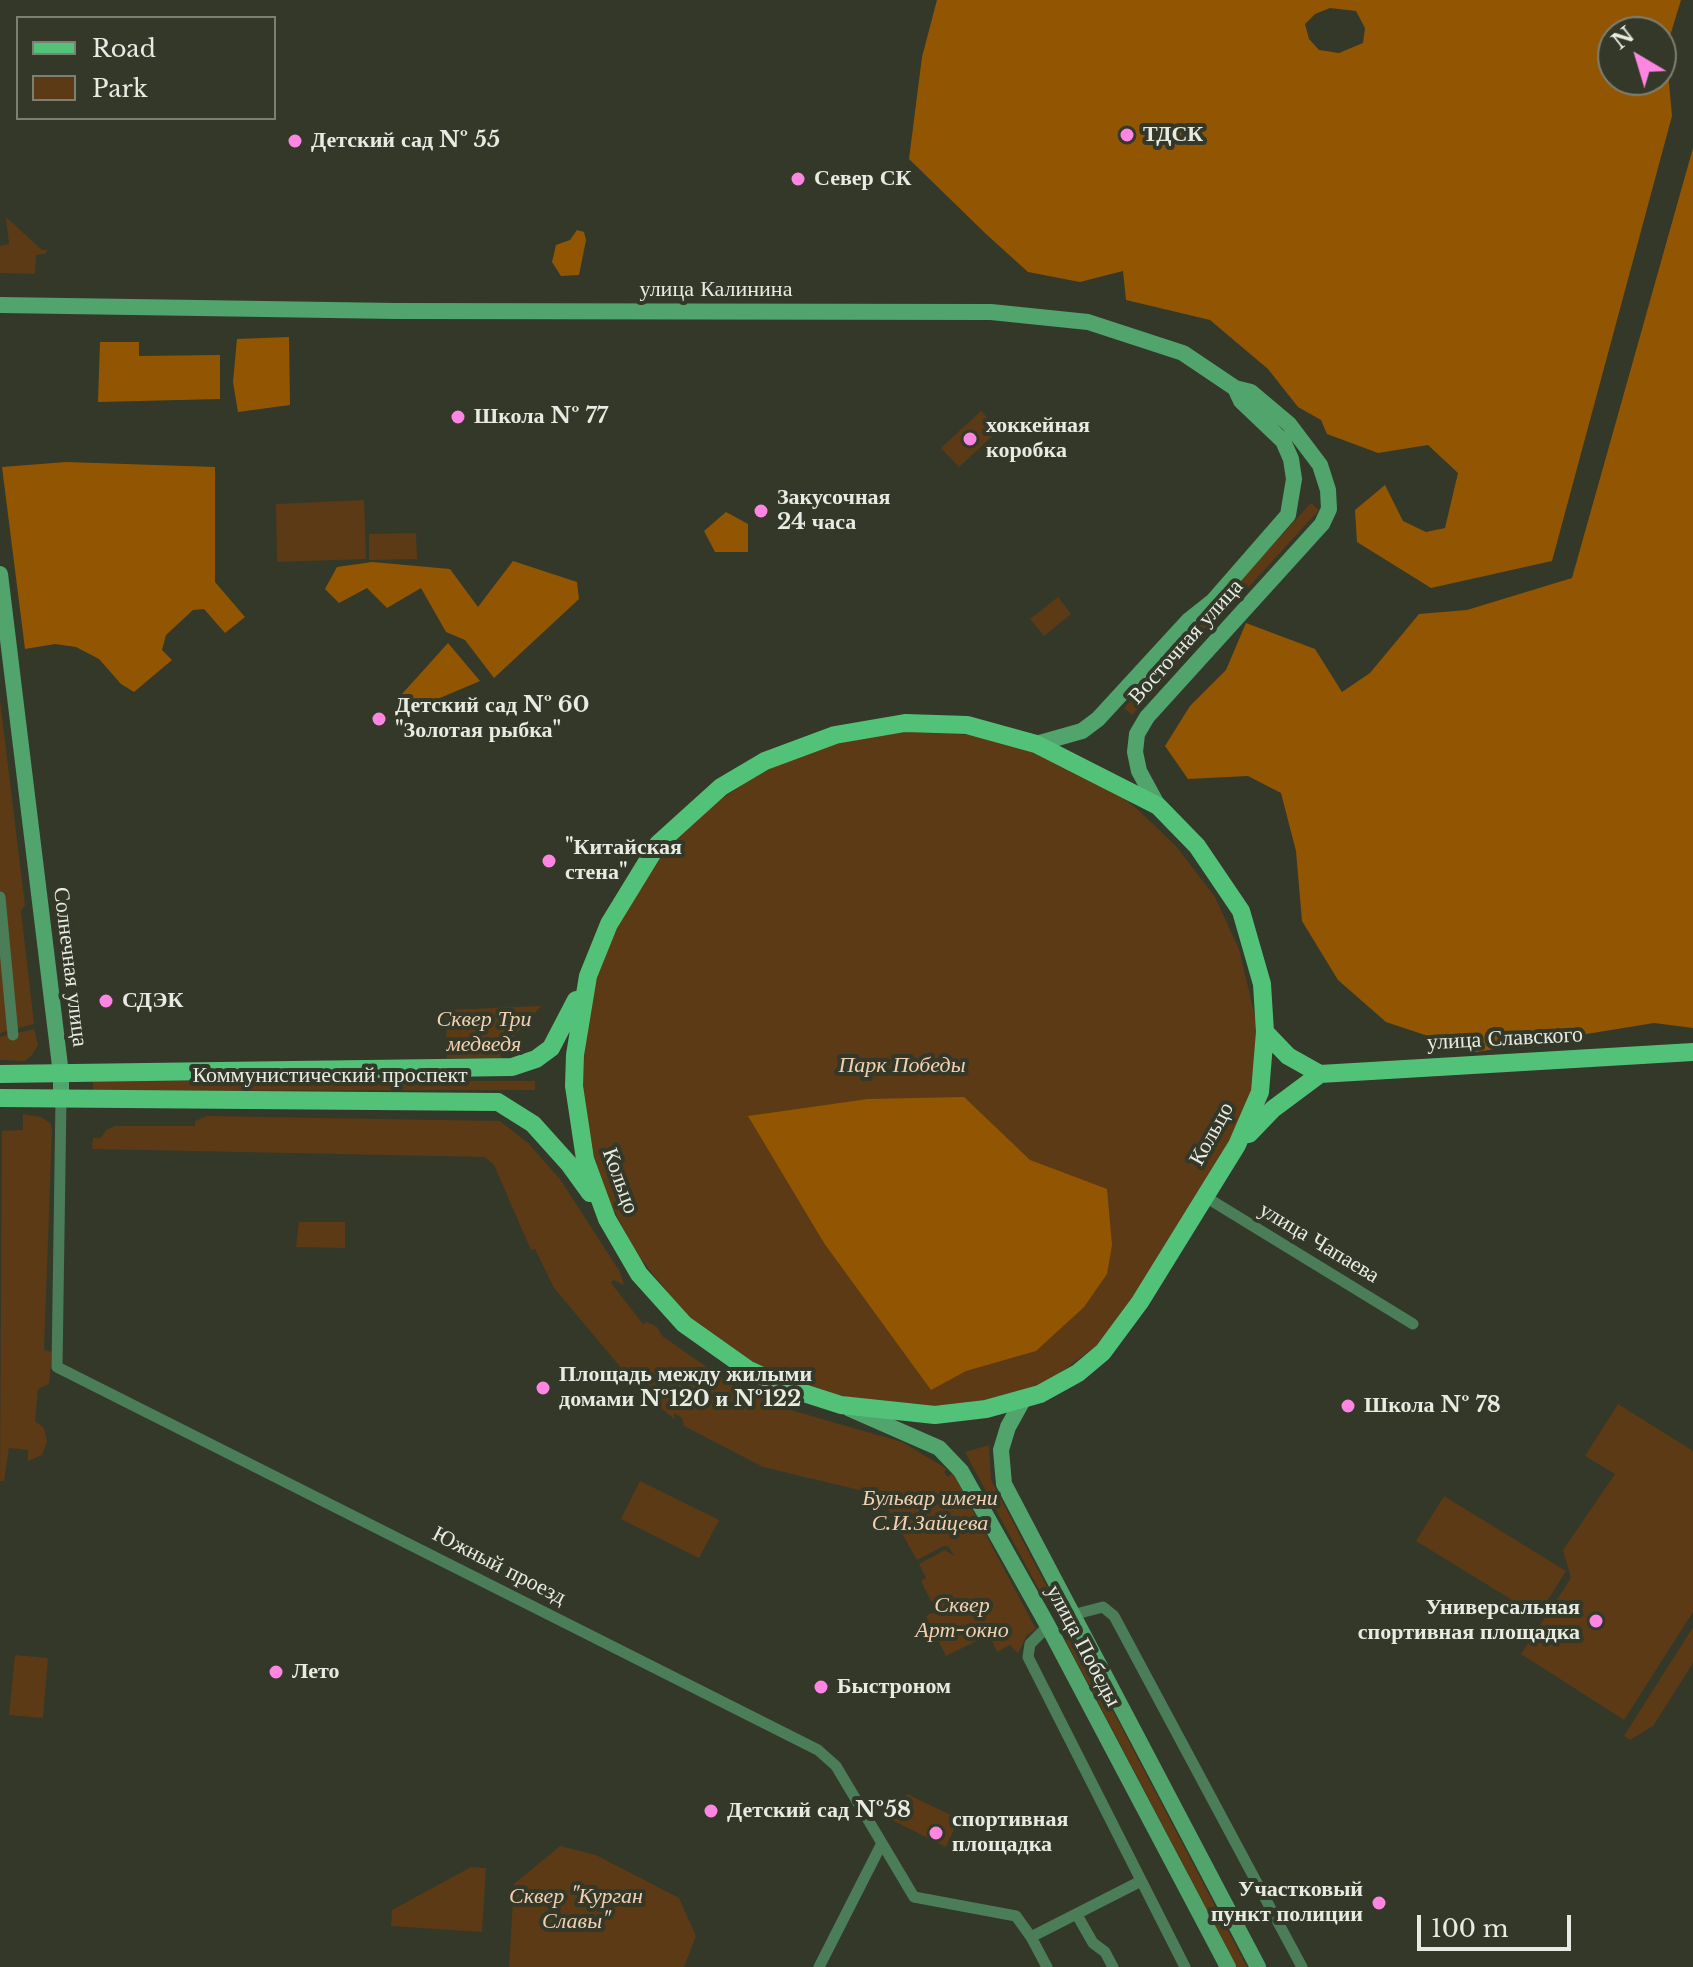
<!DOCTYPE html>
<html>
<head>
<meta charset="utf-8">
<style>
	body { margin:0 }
	#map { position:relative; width:1693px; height:1967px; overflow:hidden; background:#333829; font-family:"Libre Baskerville",serif }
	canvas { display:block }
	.legend { position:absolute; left:16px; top:16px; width:260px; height:104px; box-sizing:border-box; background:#333829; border:2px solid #7b8073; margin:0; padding:10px 14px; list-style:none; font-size:24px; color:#e8ebe2 }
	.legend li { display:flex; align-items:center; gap:16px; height:40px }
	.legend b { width:40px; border:2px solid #7b8073 }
	.north { position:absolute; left:1597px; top:16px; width:80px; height:80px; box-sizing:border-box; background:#333829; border:2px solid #7b8073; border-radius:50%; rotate:322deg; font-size:22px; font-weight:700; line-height:32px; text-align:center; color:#e8ebe2 }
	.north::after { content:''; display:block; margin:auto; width:28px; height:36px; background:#fd86e2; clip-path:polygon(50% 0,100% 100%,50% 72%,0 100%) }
	.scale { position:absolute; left:1417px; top:1915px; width:154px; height:36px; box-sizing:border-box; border:4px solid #e8ebe2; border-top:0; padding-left:10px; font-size:24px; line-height:28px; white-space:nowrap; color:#e8ebe2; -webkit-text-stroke:6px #333829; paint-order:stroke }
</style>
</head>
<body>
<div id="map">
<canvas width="1693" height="1967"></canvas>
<ul class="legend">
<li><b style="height:10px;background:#53c279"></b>Road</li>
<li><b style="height:22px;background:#5c3a16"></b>Park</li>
</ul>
<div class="north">N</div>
<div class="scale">100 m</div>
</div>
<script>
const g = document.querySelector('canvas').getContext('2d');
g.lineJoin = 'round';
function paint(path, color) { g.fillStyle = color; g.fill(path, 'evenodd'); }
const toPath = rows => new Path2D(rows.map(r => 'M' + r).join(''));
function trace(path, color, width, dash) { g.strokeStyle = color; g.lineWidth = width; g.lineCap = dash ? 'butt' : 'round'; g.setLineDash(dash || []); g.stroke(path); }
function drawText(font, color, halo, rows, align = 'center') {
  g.font = font + ' "Libre Baskerville",serif'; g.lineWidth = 8; g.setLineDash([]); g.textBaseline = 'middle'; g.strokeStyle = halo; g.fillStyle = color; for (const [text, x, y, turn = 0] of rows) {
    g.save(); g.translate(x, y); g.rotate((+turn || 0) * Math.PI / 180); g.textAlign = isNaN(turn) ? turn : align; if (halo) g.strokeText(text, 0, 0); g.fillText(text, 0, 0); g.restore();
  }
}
const green = toPath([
	[6,217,42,250,48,250,45,254,36,255,35,274,0,273,0,246,9,244],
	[981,411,999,430,959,467,941,448],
	[364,500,366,559,277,562,276,504],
	[1311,503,1319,510,1132,715,1124,708],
	[416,533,417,559,369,560,369,534],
	[1058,597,1071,614,1044,636,1030,619],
	[0,700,25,905,21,911,34,1024,0,1033],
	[914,732,969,735,1010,743,1051,758,1115,792,1136,808,1176,846,1215,897,1239,949,1257,1025,1252,1092,1242,1119,1131,1303,1100,1343,1044,1385,1004,1397,930,1408,880,1405,799,1385,755,1363,687,1316,636,1253,608,1199,592,1150,582,1083,588,1016,599,968,614,931,657,860,677,837,714,804,749,780,786,761,830,745,886,733],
	[541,1006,500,1052,501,1058,447,1058,446,1010],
	[34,1029,38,1045,32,1055,25,1061,0,1060,0,1037],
	[93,1081,535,1081,535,1090,93,1091],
	[23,1114,41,1117,50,1123,52,1130,44,1350,52,1352,49,1384,38,1389,35,1421,44,1428,47,1442,42,1455,28,1461,28,1450,9,1448,4,1481,0,1481,2,1131,23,1130],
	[207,1116,500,1121,528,1143,560,1179,620,1272,624,1285,613,1280,611,1283,643,1324,647,1322,657,1327,662,1336,724,1379,780,1407,902,1442,947,1469,944,1472,948,1477,953,1473,1036,1629,1027,1635,1018,1653,1010,1645,997,1652,989,1635,946,1656,926,1616,936,1611,921,1581,926,1578,919,1564,945,1550,954,1556,949,1547,944,1546,917,1560,880,1495,763,1467,684,1426,682,1418,674,1413,674,1419,623,1376,622,1369,554,1288,535,1249,531,1250,494,1165,485,1157,92,1149,93,1138,101,1138,106,1130,115,1126,195,1126,195,1121],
	[299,1222,345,1222,345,1248,296,1247],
	[1618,1404,1693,1451,1693,1612,1624,1720,1521,1654,1571,1578,1563,1550,1615,1474,1585,1456],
	[989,1445,991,1480,1051,1595,1044,1599,965,1452],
	[640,1481,719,1520,699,1558,621,1519],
	[1444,1496,1566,1571,1538,1616,1416,1541],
	[1693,1627,1693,1663,1653,1726,1630,1740,1624,1736],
	[1073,1635,1247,1967,1237,1967,1066,1641],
	[15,1655,48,1658,43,1718,9,1715],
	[907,1794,959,1819,946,1847,892,1820],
	[560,1846,596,1855,679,1898,696,1936,684,1967,509,1967,514,1884],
	[471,1867,486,1868,482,1932,391,1926,392,1910]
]);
const forest = toPath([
	[937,0,1681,0,1666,49,1672,116,1552,561,1431,588,1357,542,1355,510,1385,485,1403,521,1426,532,1445,528,1458,473,1428,445,1378,453,1327,434,1321,420,1298,407,1268,369,1210,320,1126,300,1123,271,1080,282,1028,272,986,234,909,159,922,57],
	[1330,8,1356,11,1365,28,1363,43,1339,53,1319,50,1309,39,1305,24,1315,14],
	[1613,32,1661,32,1661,80,1613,80],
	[1693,148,1693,1028,1654,1023,1476,1052,1386,1022,1338,980,1302,921,1296,851,1281,793,1248,776,1188,779,1165,746,1190,706,1226,670,1246,623,1315,649,1342,692,1370,673,1419,614,1467,610,1572,578],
	[577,230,584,232,586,240,579,275,561,276,552,262,556,245,570,240],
	[289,337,290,405,238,412,233,382,237,339],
	[100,342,139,342,139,356,220,355,220,399,98,402],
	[66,462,215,467,215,582,245,617,225,633,204,609,193,610,166,635,162,650,172,660,134,692,121,684,99,659,76,647,55,644,25,649,2,467],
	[726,512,748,524,748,552,715,552,704,531],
	[513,561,577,582,579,599,494,678,465,640,446,632,421,588,387,608,367,588,339,603,325,589,337,567,372,562,450,569,478,607],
	[448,643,480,681,414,709,402,694],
	[964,1097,1030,1160,1107,1189,1112,1245,1107,1274,1084,1307,1036,1351,966,1371,931,1390,824,1243,748,1116,868,1099]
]);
const street = toPath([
	[0,897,13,1035],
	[61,1098,57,1367,818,1750,836,1766,914,1897,1016,1916,1031,1937],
	[1204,1196,1413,1324],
	[1072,1615,1103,1607,1114,1616,1302,1967],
	[1048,1626,1030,1644,1028,1657,1185,1967],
	[1077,1915,1093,1943,1105,1952,1113,1967],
	[819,1967,881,1845],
	[1047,1967,1031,1937,1141,1881]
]);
const secondary = toPath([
	[0,305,396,311,991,312,1088,322,1183,353,1235,388,1251,392,1289,424,1320,465,1328,490,1329,509,1322,524,1147,717,1137,734,1135,752,1139,771,1158,806],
	[0,574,61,1074,61,1098],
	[1036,744,1082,731,1098,719,1189,620,1213,601,1288,515,1294,479,1291,459,1283,441,1241,401,1235,388],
	[1023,1400,1008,1427,1001,1450,1004,1484,1258,1967],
	[850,1409,939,1448,961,1471,1048,1626,1228,1967]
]);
const primary = toPath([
	[905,723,967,725,1036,744,1158,806,1197,846,1241,911,1262,984,1265,1032,1260,1092,1237,1145,1140,1302,1103,1352,1078,1373,1040,1394,986,1409,935,1415,841,1405,788,1388,749,1370,684,1324,639,1274,607,1219,585,1159,574,1086,575,1055,588,976,609,924,658,844,721,787,765,761,835,735,905,723],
	[1265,1032,1288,1056,1320,1074],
	[0,1074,512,1067,536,1059,551,1048,576,1000],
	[1320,1074,1693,1052],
	[0,1098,498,1102,533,1124,569,1164,590,1193],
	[1249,1134,1273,1109,1320,1074]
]);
const markers = [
	[1127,135,8,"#fd86e2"],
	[295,141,8,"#fd86e2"],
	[798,179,8,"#fd86e2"],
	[458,417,8,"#fd86e2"],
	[970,439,8,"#fd86e2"],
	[761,511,8,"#fd86e2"],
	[379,719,8,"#fd86e2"],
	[549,861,8,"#fd86e2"],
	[106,1001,8,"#fd86e2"],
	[543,1388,8,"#fd86e2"],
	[1348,1406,8,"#fd86e2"],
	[1596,1621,8,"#fd86e2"],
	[276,1672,8,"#fd86e2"],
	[821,1687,8,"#fd86e2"],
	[711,1811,8,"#fd86e2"],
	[936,1833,8,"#fd86e2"],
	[1379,1903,8,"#fd86e2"]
];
const poiNames = [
	["ТДСК",1143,135],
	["Детский сад № 55",311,141],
	["Север СК",814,179],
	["Школа № 77",474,417],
	["хоккейная",986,426],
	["коробка",986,451],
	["Закусочная",777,498],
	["24 часа",777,523],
	["Детский сад № 60",395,706],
	["\"Золотая рыбка\"",395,731],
	["\"Китайская",565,848],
	["стена\"",565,873],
	["СДЭК",122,1001],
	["Площадь между жилыми",559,1375],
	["домами №120 и №122",559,1400],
	["Школа № 78",1364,1406],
	["Универсальная",1580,1608,"right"],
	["спортивная площадка",1580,1633,"right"],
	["Лето",292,1672],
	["Быстроном",837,1687],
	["Детский сад №58",727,1811],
	["спортивная",952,1820],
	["площадка",952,1845],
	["Участковый",1363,1890,"right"],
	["пункт полиции",1363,1915,"right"]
];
const streetNames = [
	["улица Калинина",716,290],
	["Восточная улица",1186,642,-48],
	["Солнечная улица",70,967,83],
	["улица Славского",1505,1039,-3],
	["Коммунистический проспект",330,1076],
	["Кольцо",1212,1134,-61],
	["Кольцо",620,1181,70],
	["улица Чапаева",1319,1243,31],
	["Южный проезд",499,1566,27],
	["улица Победы",1083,1646,62]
];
const parkNames = [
	["Сквер Три",484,1020],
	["медведя",484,1045],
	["Парк Победы",902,1066],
	["Бульвар имени",930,1499],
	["С.И.Зайцева",930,1524],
	["Сквер",962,1606],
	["Арт-окно",962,1631],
	["Сквер \"Курган",576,1897],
	["Славы\"",576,1922]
];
paint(green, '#5c3a16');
paint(forest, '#925603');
trace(street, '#4b7d59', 11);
trace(secondary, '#51a46b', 16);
trace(primary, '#53c279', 18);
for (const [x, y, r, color] of markers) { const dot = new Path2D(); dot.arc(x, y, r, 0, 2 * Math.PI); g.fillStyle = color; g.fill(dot); trace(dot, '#333829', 3); }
drawText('bold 22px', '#e8ebe2', '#333829', poiNames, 'left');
drawText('22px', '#e8ebe2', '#333829', streetNames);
drawText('italic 22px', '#f3d0b0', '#333829', parkNames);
</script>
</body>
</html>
